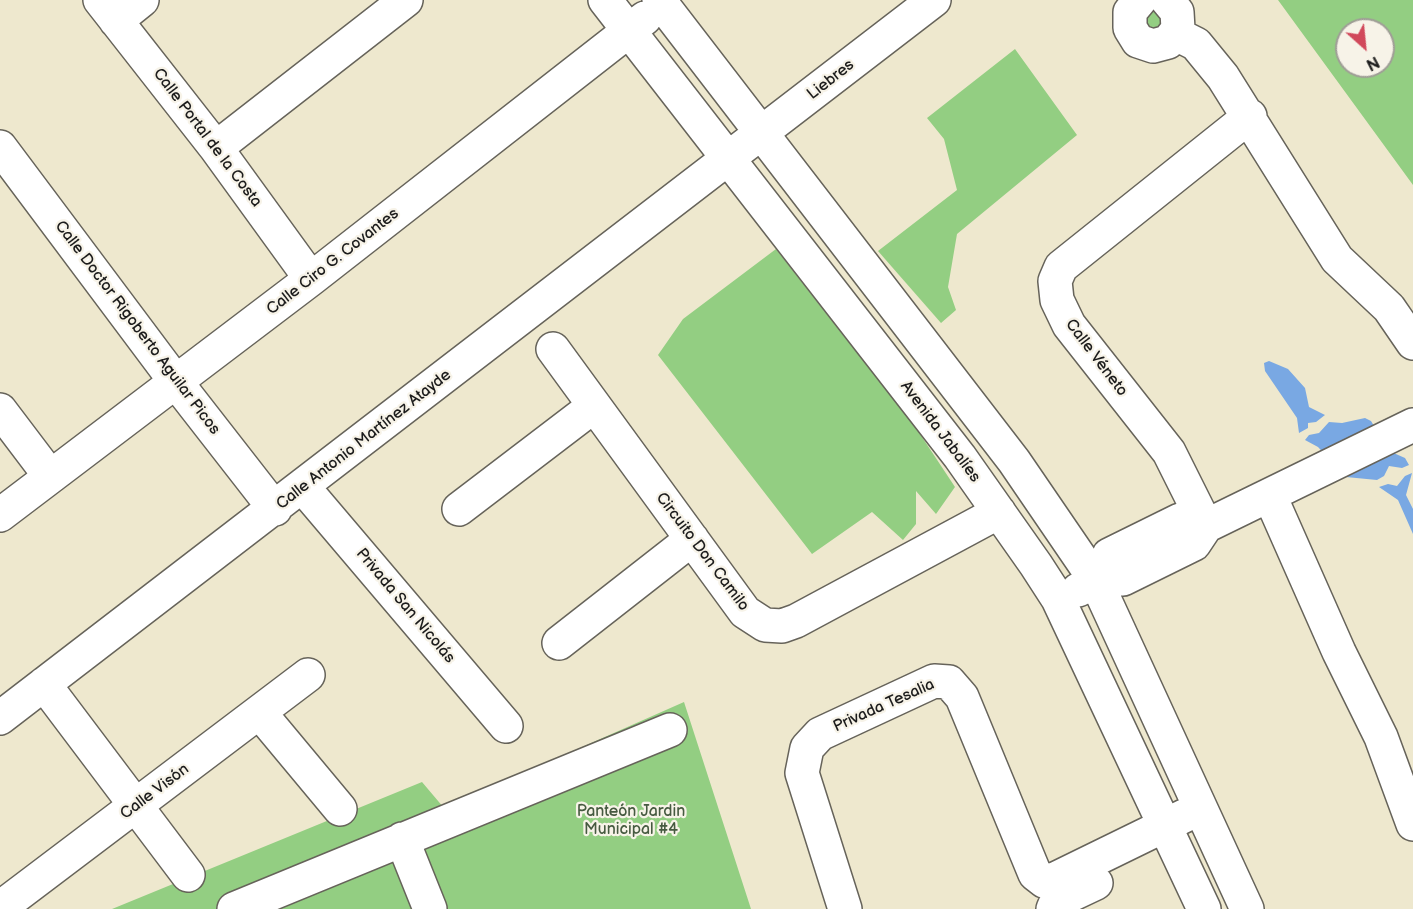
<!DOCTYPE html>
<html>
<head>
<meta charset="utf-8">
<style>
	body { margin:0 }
	#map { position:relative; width:1413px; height:909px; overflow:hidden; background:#eee8ce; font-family:"Balsamiq Sans",sans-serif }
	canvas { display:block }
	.north { position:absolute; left:1335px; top:18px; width:60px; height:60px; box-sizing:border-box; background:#f7f3e8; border:2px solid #9f9d96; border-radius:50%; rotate:153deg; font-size:16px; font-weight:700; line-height:24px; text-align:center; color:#1c1c1c }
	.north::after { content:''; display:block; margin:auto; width:21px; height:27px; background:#d1495b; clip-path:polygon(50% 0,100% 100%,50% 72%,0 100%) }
</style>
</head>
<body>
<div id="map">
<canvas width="1413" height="909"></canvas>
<div class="north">N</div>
</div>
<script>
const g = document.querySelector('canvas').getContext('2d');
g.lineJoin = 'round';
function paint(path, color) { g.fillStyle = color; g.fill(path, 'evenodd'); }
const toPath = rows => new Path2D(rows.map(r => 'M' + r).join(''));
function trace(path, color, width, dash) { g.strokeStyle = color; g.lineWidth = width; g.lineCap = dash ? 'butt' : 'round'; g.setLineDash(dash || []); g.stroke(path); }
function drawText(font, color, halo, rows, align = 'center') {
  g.font = font + ' "Balsamiq Sans",sans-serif'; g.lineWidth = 4.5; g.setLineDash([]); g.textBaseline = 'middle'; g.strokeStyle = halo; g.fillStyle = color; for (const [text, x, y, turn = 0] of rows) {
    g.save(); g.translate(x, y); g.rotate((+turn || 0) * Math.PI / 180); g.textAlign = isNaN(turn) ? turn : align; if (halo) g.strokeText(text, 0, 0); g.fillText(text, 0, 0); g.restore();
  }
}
const green = toPath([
	[1278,0,1413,0,1413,185],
	[1347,30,1383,30,1383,66,1347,66],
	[1150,10,1158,14,1162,22,1157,34,1135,18],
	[1015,49,1077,135,957,234,948,287,956,310,941,323,878,251,957,190,944,139,927,118],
	[776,249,918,431,955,487,936,514,916,491,916,524,903,540,872,512,812,554,658,355,683,319],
	[684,702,751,909,112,909,422,782,444,808]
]);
const water = toPath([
	[1269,361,1288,369,1305,388,1309,407,1325,415,1316,422,1308,423,1308,428,1299,433,1297,418,1265,371,1264,363],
	[1365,418,1371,421,1389,451,1405,458,1409,465,1402,468,1389,466,1384,476,1377,480,1346,477,1318,447,1305,440,1309,435,1319,433,1329,422,1342,423],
	[1412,473,1406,495,1413,509,1413,534,1398,500,1379,487,1388,484,1397,486,1405,476]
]);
const minor = toPath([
	[100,0,216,148,311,279],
	[605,0,960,457,1036,565,1058,599,1204,909],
	[659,0,1014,461,1096,581,1247,909],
	[1140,0,1130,12,1130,28,1138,41,1153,46,1168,42,1178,29,1177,12,1167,0],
	[116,21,142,0],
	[1176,34,1196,44,1223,77,1337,259,1389,308,1413,343],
	[0,147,176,382,275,509],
	[216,148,406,0],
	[553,349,745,612,765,625,782,626,796,621,999,512],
	[0,410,50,476],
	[303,487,506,726],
	[1270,496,1339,652,1381,737,1413,824],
	[459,509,594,406],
	[0,515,311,279,645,18],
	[1206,526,1169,452,1069,325,1057,300,1055,281,1061,267,1250,116],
	[1103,578,1109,555,1180,520,1203,528],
	[1078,590,1103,578,1123,579,1194,544,1206,526,1413,425],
	[559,643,692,539],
	[44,684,188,875],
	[260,713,340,809],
	[0,718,934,0],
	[402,839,430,909],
	[0,908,308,675],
	[234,909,670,730],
	[845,909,802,773,807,748,820,734,934,681,949,682,962,697,1035,874,1044,881,1055,879,1184,816],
	[1053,909,1056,902,1096,883]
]);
const streetNames = [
	["Liebres",831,80,-38],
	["Calle Portal de la Costa",207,138,53],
	["Calle Ciro G. Covantes",333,262,-38],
	["Calle Doctor Rigoberto Aguilar Picos",137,328,53],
	["Calle Véneto",1096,358,53],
	["Avenida Jabalíes",940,432,53],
	["Calle Antonio Martínez Atayde",364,440,-38],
	["Circuito Don Camilo",702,552,53],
	["Privada San Nicolás",405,606,50],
	["Privada Tesalia",884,706,-24],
	["Calle Visón",155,792,-37]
];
const parkNames = [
	["Panteón Jardin",631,812],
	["Municipal #4",631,830]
];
paint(green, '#93ce82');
paint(water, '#79a8e3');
trace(minor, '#66635a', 36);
trace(minor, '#fff', 33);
drawText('16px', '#1c1c1c', '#f7f3e8', streetNames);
drawText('16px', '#465a40', '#f7f3e8', parkNames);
</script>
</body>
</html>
